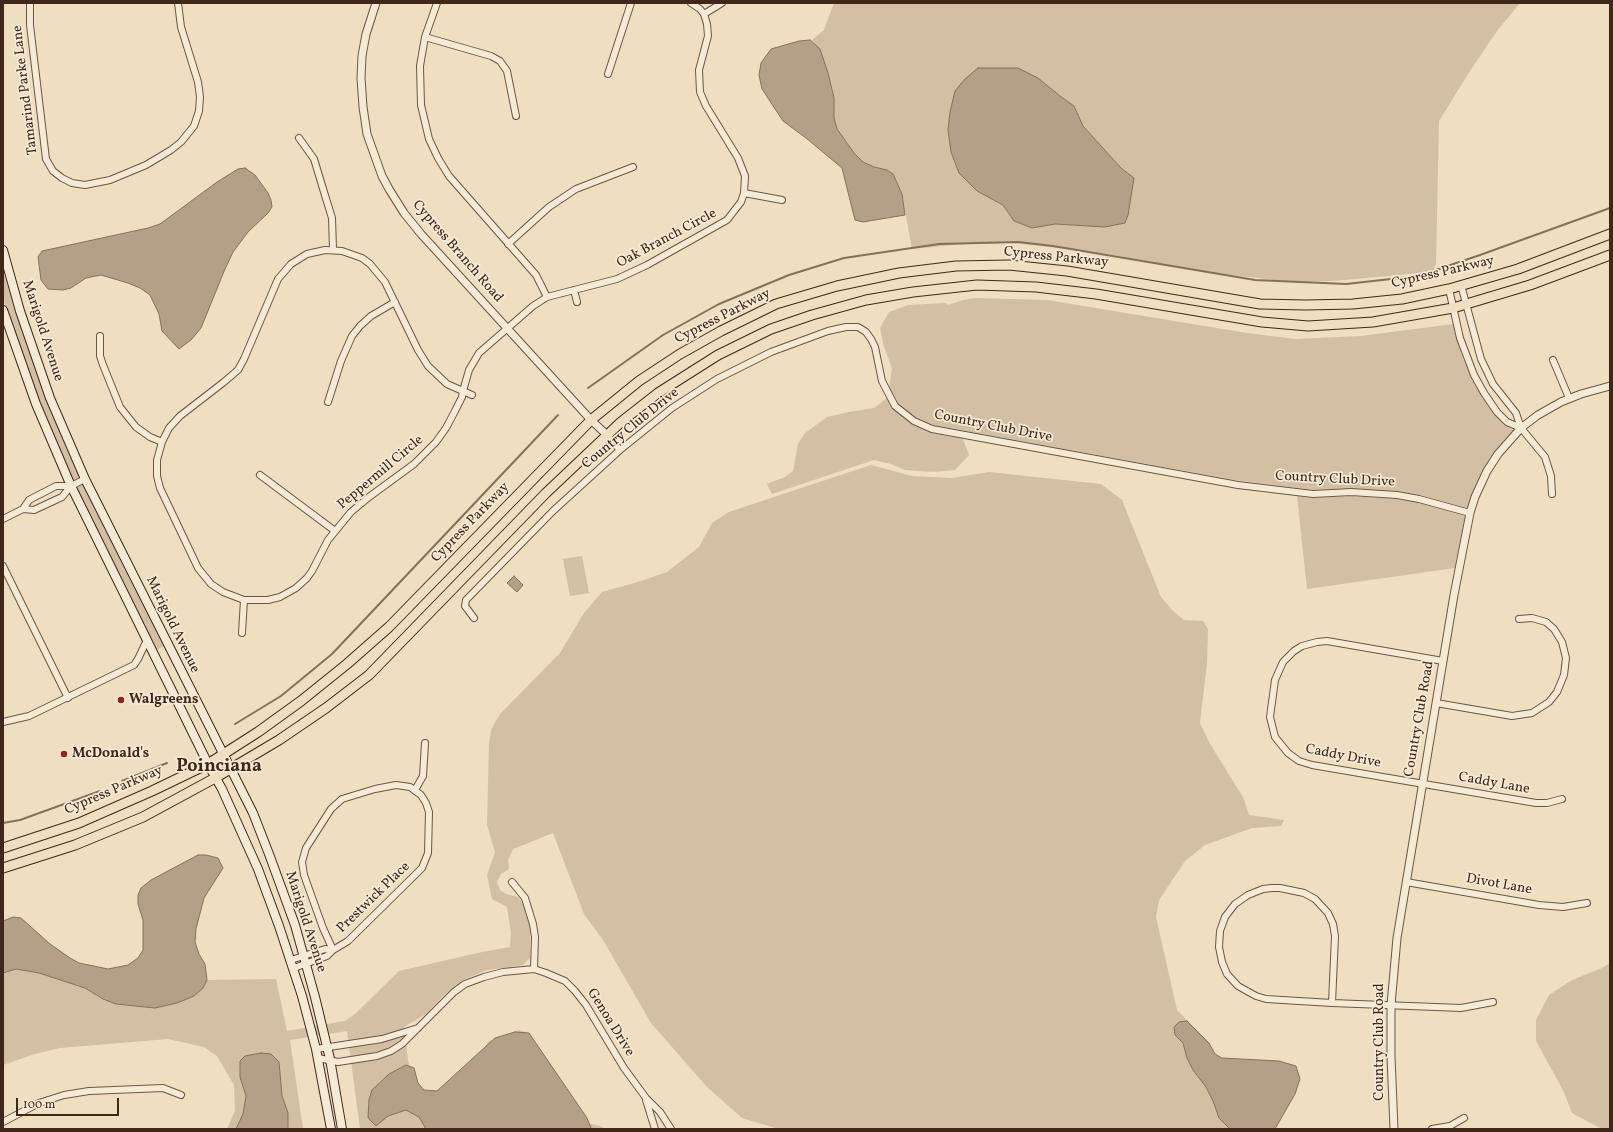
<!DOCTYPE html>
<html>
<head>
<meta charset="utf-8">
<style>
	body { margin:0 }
	#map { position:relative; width:1613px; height:1132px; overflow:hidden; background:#f0dec0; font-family:Vollkorn,serif }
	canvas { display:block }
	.frame { position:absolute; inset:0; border:4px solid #40271a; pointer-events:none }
	.scale { position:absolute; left:16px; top:1098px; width:103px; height:18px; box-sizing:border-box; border:2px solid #40271a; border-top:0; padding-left:5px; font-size:12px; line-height:14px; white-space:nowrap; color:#40271a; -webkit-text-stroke:3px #f5ead6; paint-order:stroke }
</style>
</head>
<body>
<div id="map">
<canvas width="1613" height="1132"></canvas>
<div class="frame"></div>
<div class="scale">100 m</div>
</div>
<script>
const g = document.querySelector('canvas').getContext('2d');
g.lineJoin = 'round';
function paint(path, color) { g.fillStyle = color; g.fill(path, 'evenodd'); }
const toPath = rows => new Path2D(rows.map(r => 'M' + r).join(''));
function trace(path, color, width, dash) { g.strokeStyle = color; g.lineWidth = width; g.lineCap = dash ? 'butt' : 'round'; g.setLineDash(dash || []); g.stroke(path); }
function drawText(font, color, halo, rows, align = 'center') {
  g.font = font + ' Vollkorn,serif'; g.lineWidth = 3.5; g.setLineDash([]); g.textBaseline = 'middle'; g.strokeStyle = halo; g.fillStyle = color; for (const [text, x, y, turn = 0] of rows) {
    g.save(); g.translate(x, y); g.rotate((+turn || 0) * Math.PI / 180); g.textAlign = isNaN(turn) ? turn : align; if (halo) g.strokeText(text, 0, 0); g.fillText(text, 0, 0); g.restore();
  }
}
const green = toPath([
	[834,3,1520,3,1497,31,1468,74,1439,121,1436,264,1432,272,1333,281,1294,282,1203,272,1108,254,1015,243,966,244,912,249,902,194,893,174,887,170,874,167,863,162,854,153,837,129,833,118,834,98,828,73,820,49,811,41,824,30],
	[1018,68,1074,106,1083,126,1121,168,1134,178,1125,223,1105,227,1055,224,1032,228,1014,221,1003,205,977,191,959,173,951,152,1006,69],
	[3,263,81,477,73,481,39,403,8,316,3,298],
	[975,298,1047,300,1247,333,1295,339,1361,336,1453,324,1463,359,1475,386,1488,406,1504,425,1514,430,1495,452,1484,468,1467,508,1420,495,1397,491,1351,488,1313,490,1235,480,933,425,916,418,898,403,889,388,892,368,884,347,880,328,889,312,908,305,946,303,948,305,963,300],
	[887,398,893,409,913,425,931,433,963,439,969,455,955,470,933,472,905,470,891,464,874,460,772,494,767,484,785,477,793,471,798,444,805,433,827,417,849,412,874,408],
	[871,465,912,476,952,478,989,472,1101,484,1122,500,1161,597,1173,611,1184,620,1203,621,1208,629,1207,663,1200,723,1210,744,1243,797,1249,815,1284,820,1281,826,1252,828,1205,845,1185,861,1159,900,1156,917,1177,1010,1209,1043,1215,1054,1222,1058,1279,1061,1296,1066,1300,1079,1295,1094,1275,1129,779,1129,742,1118,707,1087,651,1023,603,940,584,914,553,833,513,849,508,860,509,869,501,874,497,882,500,890,506,894,518,897,522,902,530,927,530,958,523,965,487,970,465,979,444,995,426,1014,404,1027,408,1060,411,1074,418,1091,433,1094,451,1083,476,1060,489,1041,519,1030,529,1033,582,1111,584,1122,603,1127,603,1129,360,1129,347,1031,290,1040,303,1129,227,1129,235,1111,234,1085,217,1056,204,1047,168,1039,60,1048,35,1054,3,1065,3,973,16,969,39,973,85,988,103,999,203,988,207,980,276,979,287,1031,345,1021,355,1014,399,971,482,952,510,947,511,933,507,907,492,899,487,875,495,852,487,825,489,744,491,730,500,714,560,653,584,613,602,592,641,581,667,572,699,547,712,523,729,512],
	[84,484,164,646,156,650,151,640,152,639,149,637,76,488],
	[1297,496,1313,498,1351,496,1396,499,1419,503,1465,516,1455,568,1307,589],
	[582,556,589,593,570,596,563,559],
	[1610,963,1610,1129,1602,1129,1572,1113,1564,1092,1536,1041,1536,1020,1549,995,1572,980,1602,968]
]);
const water = toPath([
	[810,40,820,49,828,73,834,98,834,118,837,129,854,153,863,162,874,167,887,170,893,174,902,194,905,215,863,222,855,220,842,168,806,138,783,121,762,89,759,75,761,63,771,49,799,41,810,40],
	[978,68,1018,68,1038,78,1060,96,1074,106,1083,126,1121,168,1134,178,1128,215,1125,223,1105,227,1055,224,1032,228,1014,221,1003,205,977,191,959,173,951,152,948,130,950,112,955,91,965,79,978,68],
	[245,168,255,175,268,193,271,200,272,207,268,213,248,232,233,252,225,269,201,328,191,340,179,349,162,331,159,314,150,295,140,288,128,283,101,275,86,278,71,288,63,290,48,289,41,280,38,257,42,251,148,228,160,224,217,182,238,169,245,168],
	[514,576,523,585,517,592,507,583,514,576],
	[198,855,206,855,218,858,223,868,204,898,196,929,195,942,199,954,205,964,207,980,203,988,194,996,177,1003,155,1008,116,1004,103,999,85,988,39,973,16,969,3,973,3,921,13,917,21,918,50,944,70,958,79,963,108,969,128,965,138,958,143,950,143,920,138,904,138,895,141,888,151,880,198,855],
	[1187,1021,1209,1043,1215,1054,1222,1058,1279,1061,1296,1066,1300,1079,1295,1094,1275,1129,1230,1129,1219,1118,1213,1101,1206,1087,1193,1070,1187,1058,1183,1043,1175,1035,1174,1027,1179,1022,1187,1021],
	[515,1032,529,1033,587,1118,591,1128,588,1129,426,1129,419,1117,406,1110,388,1116,376,1126,368,1118,369,1100,372,1090,389,1074,406,1065,414,1068,418,1083,424,1090,437,1091,495,1038,515,1032],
	[261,1053,271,1054,279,1062,282,1096,288,1113,288,1129,236,1129,243,1114,246,1096,240,1077,240,1061,245,1056,261,1053]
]);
const stream = toPath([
	[588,388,663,335,719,304,789,275,844,258,939,244,1018,242,1053,246,1255,280,1346,284,1418,276,1480,255,1610,208],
	[235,724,281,696,332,654,558,415],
	[122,781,167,763],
	[3,823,20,820,100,791]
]);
const minor = toPath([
	[30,3,30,25,46,159,53,171,62,178,72,183,85,185,110,180,146,165,171,150,181,142,194,126,199,111,200,97,198,82,181,27,178,3],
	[437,3,425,37,420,66,421,105,429,139,438,158,449,176,536,275,547,297],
	[704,14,722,3],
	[425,37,491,56,500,61,507,71,516,116],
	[608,74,631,3],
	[299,138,314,159,324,192,332,218,333,249],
	[744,193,782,200],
	[508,244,549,207,576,189,633,167],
	[1461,285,1481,359,1493,384,1516,413,1521,428],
	[1449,289,1460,338,1474,375,1484,393,1497,412,1507,422,1521,428,1545,457,1551,476,1552,494],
	[574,290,577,302],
	[100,336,100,356,103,365,120,407,136,427,150,437,162,442],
	[1553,360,1569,398],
	[472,395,463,391,456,388,447,384,428,366,418,350,385,282,370,264,362,258,342,251,325,250,307,254,291,264,278,279,244,359,238,370,224,382,180,416,169,428,162,442,157,460,157,476,160,488,198,568,211,584,223,592,244,600,268,600,280,597,296,588,307,578,312,571,328,540,351,512,369,497,414,464,436,442,446,428,455,411,462,397,463,391,469,370,479,353,533,306,547,297,617,279,647,265,727,220,741,202,744,193,745,176,738,158,706,106,700,92,699,70,708,36,707,24,704,14,700,9,691,3],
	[328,402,341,361,352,336,360,326,371,316,395,302],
	[607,435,620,450],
	[260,475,335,531],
	[23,509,29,500,56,486,71,486],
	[3,519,23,509,34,510,62,497,71,486,85,479],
	[3,566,68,698],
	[474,618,465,606,466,600,553,511,620,450,672,408,717,379,771,352,828,331,846,327,858,327,866,332,871,339,875,347,882,381,895,406,914,421,932,429,1238,485,1313,494,1351,492,1397,495,1419,499,1470,513],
	[242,633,244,600],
	[1443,661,1327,641,1317,642,1302,646,1294,651,1283,662,1275,680,1270,717,1275,737,1288,753,1299,761,1312,765,1536,803,1547,803,1562,799],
	[1436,703,1512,716,1532,713,1549,702,1557,692,1564,675,1566,658,1562,642,1554,629,1546,622,1532,618,1519,619],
	[3,722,29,716,134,665,138,659,147,640],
	[415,790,423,776,425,743],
	[512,882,525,898,533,924,535,937,534,969],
	[1406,882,1539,905,1563,907,1587,903],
	[1272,888,1280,888,1304,893,1315,899,1328,913,1333,924,1335,936,1332,1003,1266,999,1256,996,1238,986,1227,974,1222,962,1219,947,1220,931,1225,917,1235,904,1248,895,1263,889,1272,888],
	[291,960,325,949,333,950],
	[294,968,327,956,333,950,348,941,422,868,428,853,429,812,426,803,421,795,410,787,396,785,375,789,342,799,331,809,306,848,302,862,304,875,323,928,333,950],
	[1332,1003,1461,1008,1493,1002],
	[316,1049,382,1039,418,1028],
	[318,1058,338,1062,377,1056,391,1051,402,1044,454,992,465,984,484,977,503,972,534,969,546,973,565,981,575,991,586,1005,624,1068,646,1098,660,1112,671,1129],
	[646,1100,655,1129],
	[3,1122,39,1103,64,1095,89,1091,163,1088,181,1095],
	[1432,1129,1450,1126,1464,1118]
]);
const tertiary = toPath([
	[376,3,366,34,362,56,361,78,363,107,367,134,382,176,389,189,404,213,421,234,591,420,607,435],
	[1394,1129,1391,1056,1391,1005,1397,938,1454,595,1470,513,1475,497,1487,471,1498,454,1521,428,1538,415,1561,402,1581,394,1610,386]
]);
const secondary = toPath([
	[3,250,20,311,50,398,85,479,253,813,269,854,295,925,315,997,330,1059,342,1129],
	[3,310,36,404,71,486,208,764,222,789,258,869,279,926,302,996,316,1049,331,1129]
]);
const primary = toPath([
	[3,848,79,823,152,791,208,764,258,732,301,701,347,664,389,627,591,420,639,381,680,354,721,331,776,304,837,286,899,273,956,266,1009,265,1067,271,1260,304,1306,305,1353,304,1402,299,1449,289,1518,269,1610,234],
	[3,868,75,845,143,817,215,778,279,740,326,708,369,675,546,493,621,422,658,393,718,355,771,329,812,315,866,300,913,292,977,285,1036,287,1096,294,1262,322,1308,326,1373,322,1453,308,1530,285,1610,255]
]);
const markers = [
	[121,700,4,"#8f2418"],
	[64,754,4,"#8f2418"]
];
const streetNames = [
	["Tamarind Parke Lane",26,90,-97],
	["Oak Branch Circle",667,239,-28],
	["Cypress Branch Road",457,252,49],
	["Cypress Parkway",1056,258,6],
	["Cypress Parkway",1443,273,-13],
	["Cypress Parkway",723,317,-27],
	["Marigold Avenue",42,331,72],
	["Country Club Drive",993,427,11],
	["Country Club Drive",631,429,-39],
	["Peppermill Circle",381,473,-40],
	["Country Club Drive",1335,480,3],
	["Cypress Parkway",471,523,-46],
	["Marigold Avenue",172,625,64],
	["Country Club Road",1420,719,-80],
	["Caddy Drive",1343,757,11],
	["Caddy Lane",1494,784,10],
	["Cypress Parkway",114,791,-23],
	["Divot Lane",1499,885,10],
	["Prestwick Place",374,898,-44],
	["Marigold Avenue",305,922,72],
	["Genoa Drive",610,1023,58],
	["Country Club Road",1380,1042,-90]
];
const poiNames = [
	["Walgreens",129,700],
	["McDonald's",72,754]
];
const districtNames = [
	["Poinciana",219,768]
];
paint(green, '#d2bfa4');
paint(water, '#b4a088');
trace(water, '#86705c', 1);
trace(stream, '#86705c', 2);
trace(minor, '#6c5544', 8);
trace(tertiary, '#6c5544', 9);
trace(secondary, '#40271a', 10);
trace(primary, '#40271a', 11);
trace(minor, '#f5ead6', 6);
trace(tertiary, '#f5ead6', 7);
trace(secondary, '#f5ead6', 8);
trace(primary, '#f0dec0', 9);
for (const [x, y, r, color] of markers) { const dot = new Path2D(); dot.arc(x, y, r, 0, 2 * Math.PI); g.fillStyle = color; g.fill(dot); trace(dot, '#f5ead6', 1.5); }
drawText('14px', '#40271a', '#f5ead6', streetNames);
drawText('bold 14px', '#40271a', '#f5ead6', poiNames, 'left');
drawText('bold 18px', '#40271a', '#f5ead6', districtNames);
</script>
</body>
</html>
